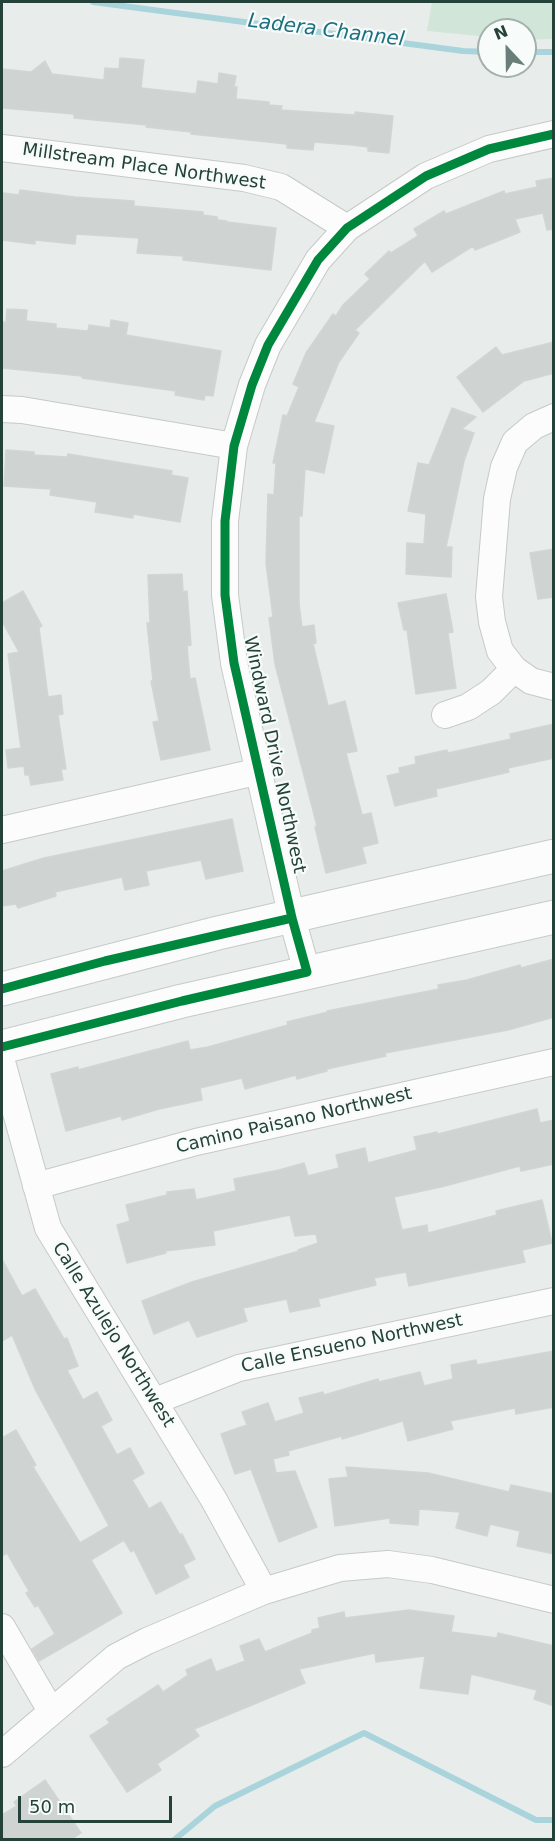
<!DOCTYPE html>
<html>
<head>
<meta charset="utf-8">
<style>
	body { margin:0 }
	#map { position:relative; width:555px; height:1841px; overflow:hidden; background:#e8edeb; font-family:"DejaVu Sans",sans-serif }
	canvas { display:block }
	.frame { position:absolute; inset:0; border:3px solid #24423a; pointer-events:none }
	.north { position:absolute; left:477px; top:18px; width:60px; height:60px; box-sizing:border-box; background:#f7fbf9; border:2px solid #a3b1ad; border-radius:50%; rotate:338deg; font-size:16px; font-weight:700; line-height:24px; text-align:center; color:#24423a }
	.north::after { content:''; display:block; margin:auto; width:21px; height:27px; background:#697e78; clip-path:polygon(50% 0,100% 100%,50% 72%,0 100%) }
	.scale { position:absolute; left:18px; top:1796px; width:154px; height:27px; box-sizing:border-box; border:3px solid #24423a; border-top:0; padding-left:8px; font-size:18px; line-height:21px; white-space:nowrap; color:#24423a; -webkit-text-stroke:4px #f7fbf9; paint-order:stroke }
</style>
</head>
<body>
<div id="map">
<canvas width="555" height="1841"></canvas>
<div class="frame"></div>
<div class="north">N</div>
<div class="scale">50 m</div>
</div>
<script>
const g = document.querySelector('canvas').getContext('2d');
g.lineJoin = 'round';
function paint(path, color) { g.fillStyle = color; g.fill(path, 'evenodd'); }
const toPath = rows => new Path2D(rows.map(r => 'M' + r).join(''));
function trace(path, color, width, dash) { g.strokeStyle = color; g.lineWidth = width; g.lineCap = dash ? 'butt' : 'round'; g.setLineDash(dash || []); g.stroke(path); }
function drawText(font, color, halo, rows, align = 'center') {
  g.font = font + ' "DejaVu Sans",sans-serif'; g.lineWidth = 4.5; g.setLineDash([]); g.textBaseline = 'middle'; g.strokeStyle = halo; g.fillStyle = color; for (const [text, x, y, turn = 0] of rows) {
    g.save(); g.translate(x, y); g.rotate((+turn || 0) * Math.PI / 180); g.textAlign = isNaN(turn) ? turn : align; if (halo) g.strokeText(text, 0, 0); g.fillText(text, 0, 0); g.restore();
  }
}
const green = toPath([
	[432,2,553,2,553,39,525,40,525,30,489,30,489,37,427,31]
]);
const stream = toPath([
	[93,2,463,51,489,52],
	[525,52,554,52],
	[174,1840,215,1806,364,1733,536,1820,554,1820]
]);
const building = toPath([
	[120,58,144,60,141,88,196,94,198,81,218,84,219,73,236,76,234,87,237,87,236,99,269,102,269,105,282,106,281,110,355,115,355,112,393,116,389,153,368,151,368,147,352,145,314,142,313,150,287,148,287,144,191,134,191,132,146,127,147,125,74,118,74,114,2,108,2,69,31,72,45,61,52,74,104,80,105,68,119,69,120,58],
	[554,178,554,229,547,230,543,213,515,219,520,232,475,250,473,246,432,272,425,261,355,330,359,333,339,362,314,422,334,426,324,473,305,469,302,516,299,516,299,604,302,627,314,625,316,643,313,644,328,706,345,701,357,751,346,753,362,815,371,813,378,843,362,847,366,863,326,873,315,827,317,826,275,664,269,618,273,617,266,563,268,494,274,495,276,463,273,463,283,415,287,416,299,387,293,384,306,353,333,314,336,316,343,305,370,279,365,274,389,251,391,253,418,236,414,229,444,211,446,214,504,191,505,194,537,187,536,181,554,178],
	[20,190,75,197,134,201,134,206,203,212,203,215,217,217,218,220,227,221,227,222,276,228,271,270,183,260,183,256,137,253,139,238,76,234,75,244,35,240,35,244,2,240,3,193,19,195,20,190],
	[7,309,27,310,26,321,56,324,56,328,88,331,89,325,110,328,111,320,128,323,126,335,221,351,213,396,205,395,204,400,175,395,176,391,82,378,82,376,2,368,2,322,6,322,7,309],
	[554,342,554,373,524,381,483,412,457,377,496,347,502,355,554,342],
	[452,408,476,417,462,429,474,433,464,461,446,547,452,547,451,577,406,574,407,543,424,544,426,514,408,511,418,463,429,465,452,408],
	[6,450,34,452,34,455,67,457,68,454,172,471,171,475,188,478,180,522,133,514,133,518,95,512,97,502,50,495,51,489,4,486,6,450],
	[554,549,554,597,538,599,530,553,554,549],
	[182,574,183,592,187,591,191,645,187,646,190,679,195,678,210,750,161,760,153,722,159,721,151,681,153,681,147,623,150,623,148,575,182,574],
	[23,591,42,626,39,628,48,697,61,695,63,714,58,715,66,769,61,769,63,780,31,785,29,775,25,775,24,766,8,768,6,750,21,748,8,654,19,652,2,621,2,603,23,591],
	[446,594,453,632,448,633,456,688,416,694,407,630,404,630,398,603,446,594],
	[554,724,554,758,508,768,509,772,436,789,437,796,395,806,387,776,400,773,399,768,416,764,415,757,447,750,448,753,511,739,510,734,554,724],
	[232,819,243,871,206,879,201,860,146,871,149,885,125,890,122,877,55,892,56,896,18,908,16,904,2,906,2,871,44,858,232,819],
	[554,959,554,1017,508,1030,385,1053,386,1056,327,1069,327,1071,297,1079,296,1075,245,1089,242,1078,200,1088,202,1100,159,1109,122,1120,121,1116,66,1131,51,1074,78,1067,78,1070,188,1041,190,1050,208,1047,288,1025,287,1022,328,1012,327,1011,439,989,438,985,467,980,520,965,521,968,554,959],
	[537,1109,540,1123,554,1120,554,1164,521,1171,520,1166,441,1187,394,1197,402,1230,427,1225,428,1233,497,1215,496,1211,542,1200,552,1243,522,1250,525,1262,409,1286,406,1272,374,1278,376,1285,318,1299,320,1306,290,1312,287,1299,243,1308,247,1321,197,1337,189,1320,154,1334,142,1301,192,1282,299,1251,298,1250,318,1243,316,1234,295,1236,290,1215,213,1231,215,1245,165,1251,166,1253,127,1263,117,1225,130,1221,126,1205,167,1195,167,1192,194,1189,196,1200,236,1191,234,1179,279,1170,304,1163,308,1176,339,1168,336,1155,365,1148,368,1163,417,1150,414,1137,437,1132,438,1134,537,1109],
	[2,1259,22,1296,35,1289,64,1339,67,1338,78,1366,67,1370,83,1400,97,1392,112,1420,101,1426,117,1455,130,1448,144,1473,132,1480,149,1509,161,1502,180,1535,182,1534,195,1559,183,1565,189,1577,156,1594,134,1550,131,1552,124,1540,91,1560,122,1613,39,1661,32,1649,55,1634,38,1605,35,1607,26,1593,29,1591,7,1553,2,1556,2,1438,16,1430,36,1465,33,1467,80,1543,109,1526,35,1389,12,1335,2,1341,2,1259],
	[554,1351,554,1407,516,1414,515,1408,450,1421,453,1429,408,1441,403,1421,342,1439,342,1436,288,1451,289,1455,273,1459,276,1473,295,1471,317,1527,279,1542,251,1469,235,1474,221,1434,247,1425,242,1412,268,1403,275,1422,304,1413,299,1398,323,1392,324,1395,378,1379,379,1382,420,1372,424,1386,453,1379,451,1365,476,1360,477,1365,554,1351],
	[346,1467,428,1473,509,1492,511,1485,554,1494,554,1554,517,1546,520,1531,490,1524,487,1536,456,1528,460,1512,419,1509,418,1525,390,1523,390,1518,335,1526,329,1479,348,1477,346,1467],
	[409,1610,454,1616,451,1632,497,1638,498,1633,554,1646,554,1706,534,1699,537,1690,471,1674,468,1694,420,1688,425,1656,376,1662,375,1653,299,1669,305,1683,194,1729,199,1736,157,1764,161,1770,127,1792,90,1736,110,1723,107,1719,158,1685,163,1692,188,1675,186,1670,211,1659,216,1672,245,1661,240,1646,259,1639,265,1652,312,1633,312,1630,320,1628,318,1618,344,1612,345,1618,409,1610],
	[45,1780,81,1833,72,1839,2,1839,2,1815,17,1806,14,1802,45,1780]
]);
const street = toPath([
	[2,148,244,178,281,187,347,228],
	[2,409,22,410,234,446],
	[554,417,534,426,515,442,504,467,497,499,489,597,492,622,500,651,514,669,531,681,554,687],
	[445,715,468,707,491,692,514,669],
	[2,830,260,771],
	[307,972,292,918,234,663,225,595,225,521,234,446,252,385,268,345,318,260,347,228,426,176,489,149,554,134],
	[2,1062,48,1228,214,1500,264,1591],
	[36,1186,196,1142,554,1062],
	[155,1401,239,1368,554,1301],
	[2,1627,51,1711],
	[2,1754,116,1657,147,1641,264,1591,340,1568,388,1564,432,1570,554,1600]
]);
const secondary = toPath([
	[2,989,218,933,554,856],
	[2,1047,182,1001,554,917]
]);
const cycleway = toPath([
	[2,989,105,961,292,918],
	[2,1047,182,1001,307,972,292,918,234,663,225,595,225,521,234,446,252,385,268,345,318,260,347,228,426,176,489,149,554,134]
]);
const streetNames = [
	["Millstream Place Northwest",144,167,8],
	["Windward Drive Northwest",274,755,78],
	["Camino Paisano Northwest",294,1121,-13],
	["Calle Azulejo Northwest",113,1335,58],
	["Calle Ensueno Northwest",352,1344,-12]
];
const waterNames = [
	["Ladera Channel",326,31,7]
];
paint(green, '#d1e6d8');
trace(stream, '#a9d4db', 6);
paint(building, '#cfd4d2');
trace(building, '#d1d6d4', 1.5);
trace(street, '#c5cac8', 28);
trace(secondary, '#c3cbc8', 35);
trace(street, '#fcfcfc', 26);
trace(secondary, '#fcfcfc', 33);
trace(cycleway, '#00873e', 9);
drawText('18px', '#24423a', '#f7fbf9', streetNames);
drawText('italic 20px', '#1c6f80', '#f7fbf9', waterNames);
</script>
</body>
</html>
